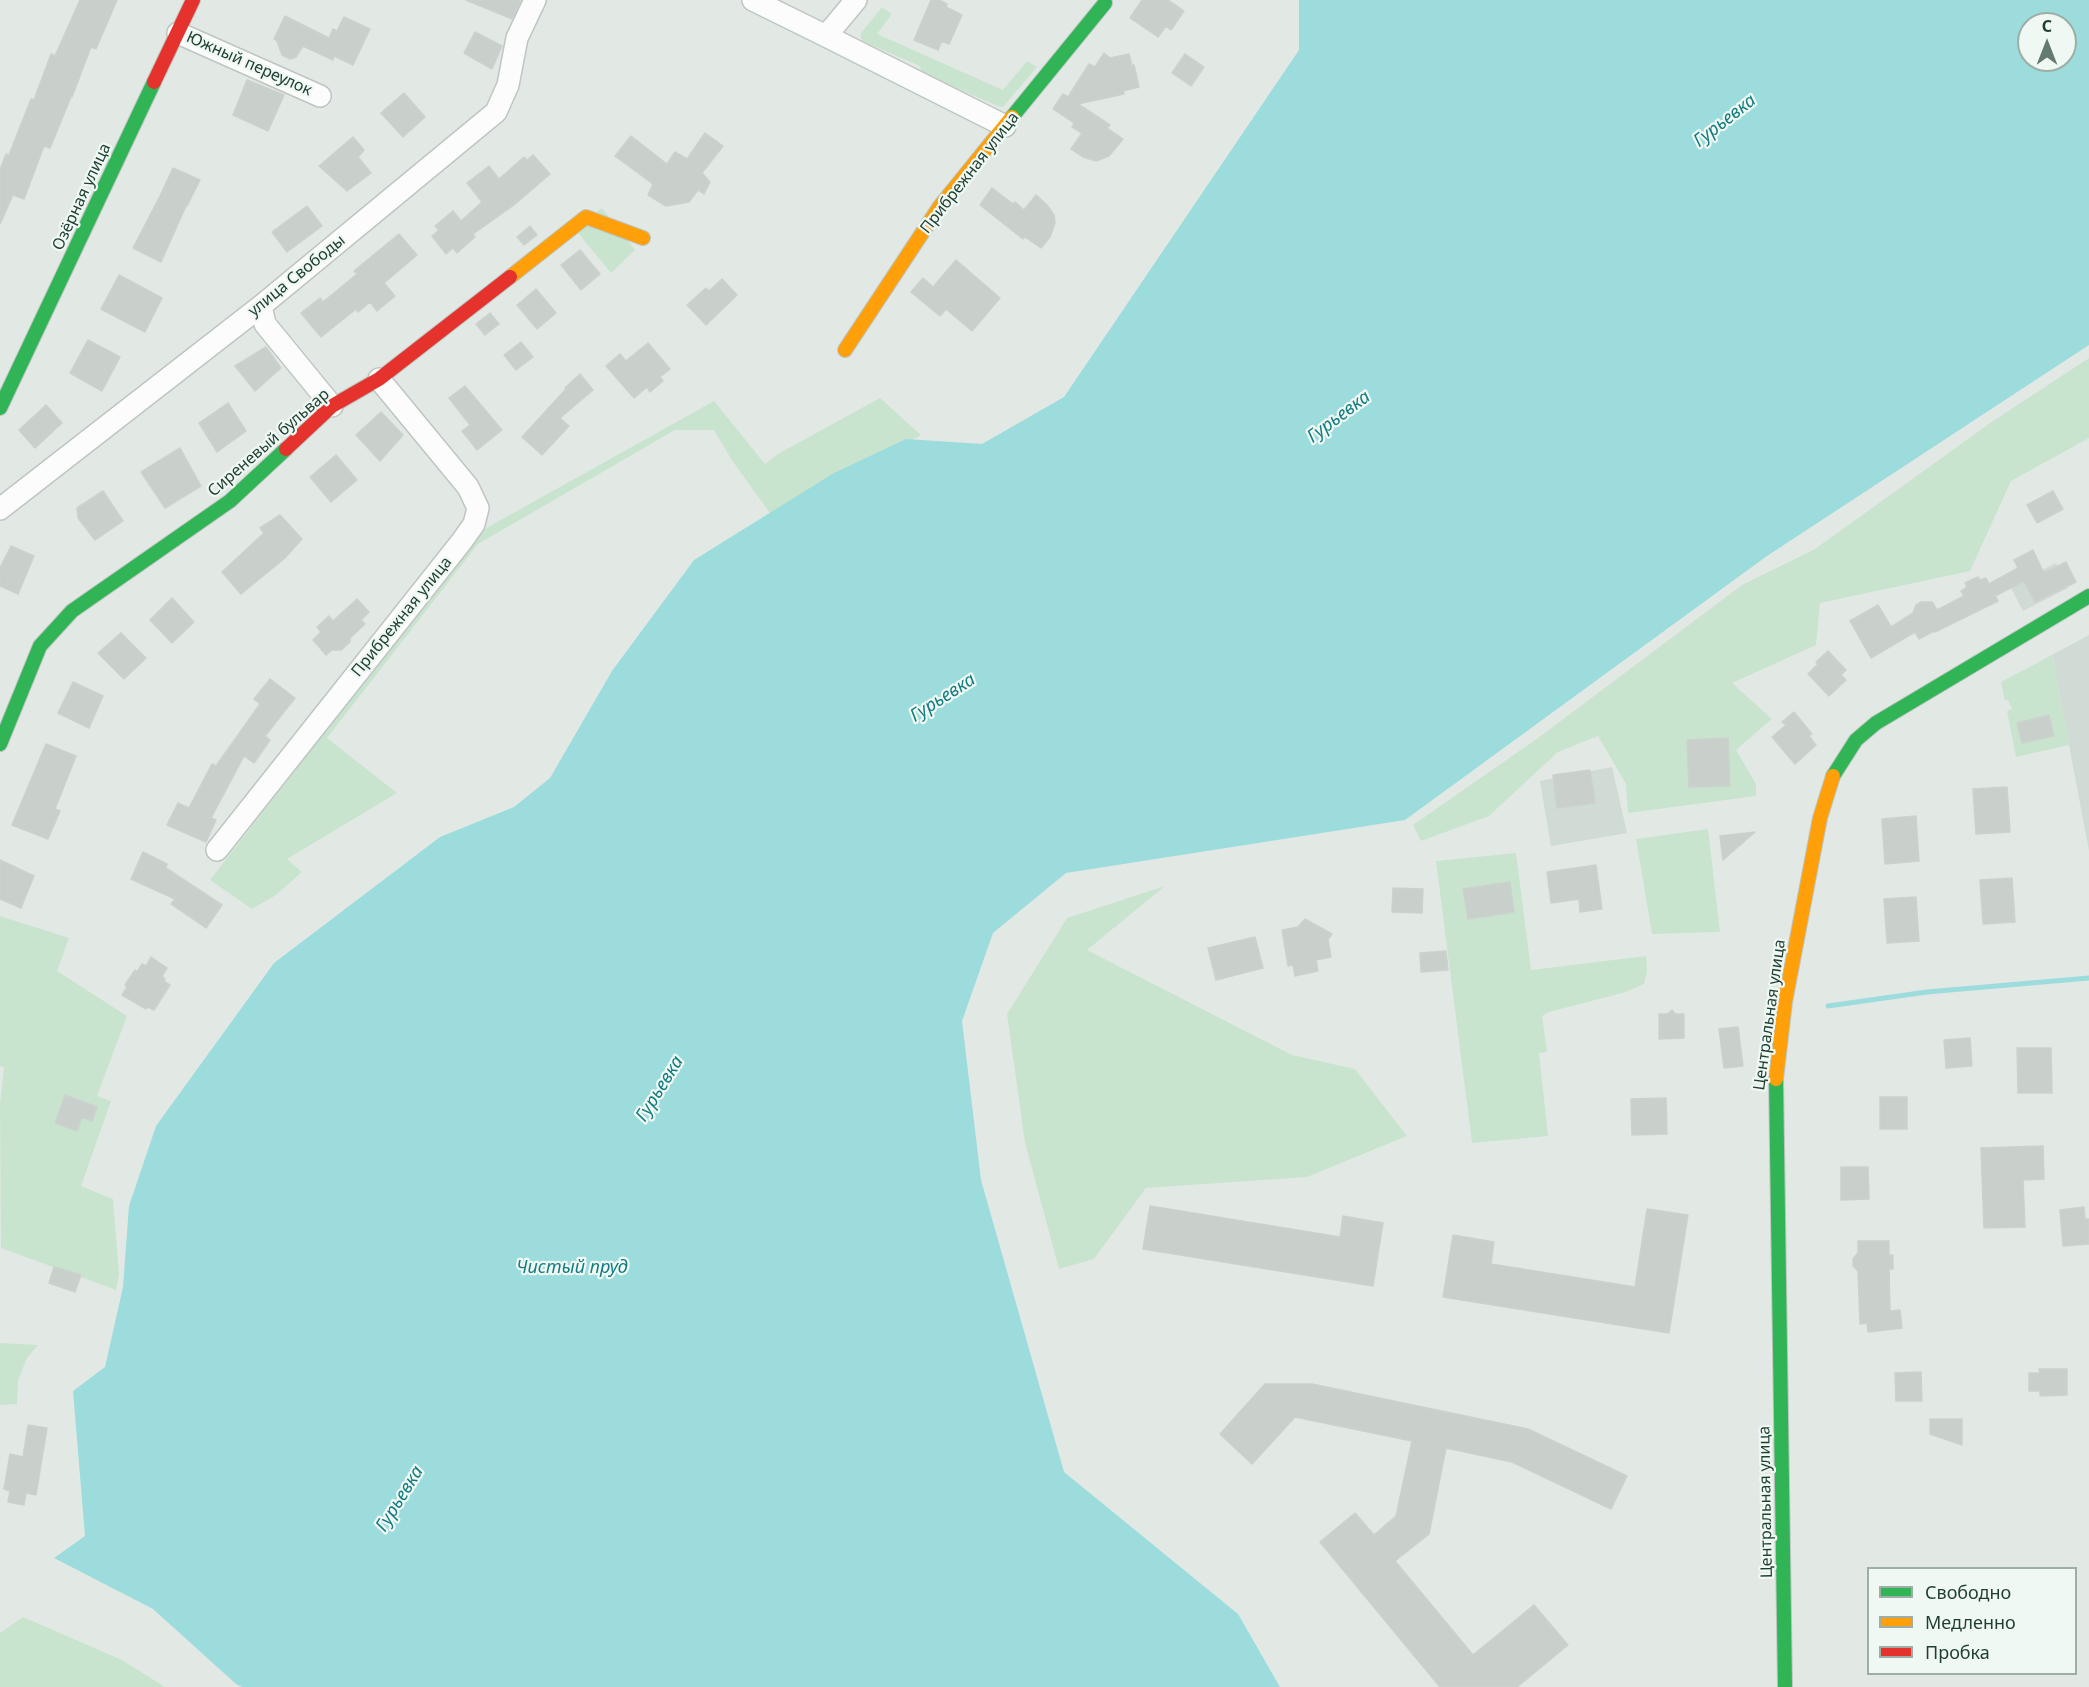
<!DOCTYPE html>
<html>
<head>
<meta charset="utf-8">
<style>
	body { margin:0 }
	#map { position:relative; width:2089px; height:1687px; overflow:hidden; background:#e2e9e5; font-family:"Noto Sans",sans-serif }
	canvas { display:block }
	.legend { position:absolute; left:1867px; top:1567px; width:210px; height:108px; box-sizing:border-box; background:#f0f8f3; border:2px solid #9caea5; margin:0; padding:8px 10px; list-style:none; font-size:18px; color:#1e3e31 }
	.legend li { display:flex; align-items:center; gap:12px; height:30px }
	.legend b { width:30px; border:2px solid #9caea5 }
	.north { position:absolute; left:2017px; top:12px; width:60px; height:60px; box-sizing:border-box; background:#f0f8f3; border:2px solid #9caea5; border-radius:50%; rotate:0deg; font-size:16px; font-weight:700; line-height:24px; text-align:center; color:#1e3e31 }
	.north::after { content:''; display:block; margin:auto; width:21px; height:27px; background:#637a70; clip-path:polygon(50% 0,100% 100%,50% 72%,0 100%) }
</style>
</head>
<body>
<div id="map">
<canvas width="2089" height="1687"></canvas>
<ul class="legend">
<li><b style="height:8px;background:#30b455"></b>Свободно</li>
<li><b style="height:8px;background:#ff9f0a"></b>Медленно</li>
<li><b style="height:8px;background:#e5322d"></b>Пробка</li>
</ul>
<div class="north">С</div>
</div>
<script>
const g = document.querySelector('canvas').getContext('2d');
g.lineJoin = 'round';
function paint(path, color) { g.fillStyle = color; g.fill(path, 'evenodd'); }
const toPath = rows => new Path2D(rows.map(r => 'M' + r).join(''));
function trace(path, color, width, dash) { g.strokeStyle = color; g.lineWidth = width; g.lineCap = dash ? 'butt' : 'round'; g.setLineDash(dash || []); g.stroke(path); }
function drawText(font, color, halo, rows, align = 'center') {
  g.font = font + ' "Noto Sans",sans-serif'; g.lineWidth = 4.5; g.setLineDash([]); g.textBaseline = 'middle'; g.strokeStyle = halo; g.fillStyle = color; for (const [text, x, y, turn = 0] of rows) {
    g.save(); g.translate(x, y); g.rotate((+turn || 0) * Math.PI / 180); g.textAlign = isNaN(turn) ? turn : align; if (halo) g.strokeText(text, 0, 0); g.fillText(text, 0, 0); g.restore();
  }
}
const built = toPath([
	[2056,563,2068,588,2023,611,2010,586],
	[2089,635,2089,851,2052,655],
	[1612,767,1627,833,1551,846,1540,781]
]);
const green = toPath([
	[882,7,892,14,877,34,1003,90,1027,61,1037,67,1003,107,998,106,926,75,921,72,920,66,864,42,861,38,861,33],
	[602,208,635,250,611,273,574,228],
	[2089,358,2089,438,2011,481,1970,571,1820,603,1816,645,1732,683,1772,719,1736,750,1756,784,1756,796,1628,813,1626,784,1598,736,1558,752,1489,816,1421,841,1413,825,1538,738,1742,585,1815,549,1993,421],
	[880,398,921,435,836,483,777,523,731,459,714,430,675,430,478,544,327,738,397,793,287,859,302,872,276,895,252,909,210,880,481,531,714,401,765,464,778,454],
	[2052,655,2069,745,2016,757,2007,711,2012,709,2008,700,2005,701,2001,682],
	[1708,829,1720,932,1652,934,1636,839],
	[1516,853,1531,970,1646,956,1647,972,1644,984,1626,992,1549,1012,1542,1016,1547,1052,1539,1053,1548,1136,1472,1143,1436,861],
	[1165,886,1087,950,1292,1055,1355,1069,1407,1136,1307,1177,1146,1188,1094,1259,1059,1269,1025,1143,1007,1014,1067,918],
	[0,916,69,938,57,971,127,1016,97,1096,111,1101,81,1186,113,1199,119,1275,116,1290,1,1248,0,1104,4,1067,0,1066],
	[0,1343,38,1345,27,1358,18,1380,17,1404,0,1405],
	[23,1617,122,1660,165,1687,0,1687,0,1633]
]);
const water = toPath([
	[1299,0,2089,0,2089,345,1767,556,1405,820,1066,873,993,933,962,1021,981,1180,1064,1472,1238,1614,1280,1687,242,1687,236,1684,153,1609,54,1558,85,1536,73,1391,105,1367,123,1287,129,1206,156,1126,274,963,440,837,514,807,550,778,612,671,694,560,834,473,906,439,982,444,1064,397,1299,50],
	[2029,24,2065,24,2065,60,2029,60]
]);
const stream = toPath([
	[1828,1006,1927,992,2089,978]
]);
const building = toPath([
	[80,0,117,0,96,49,91,47,72,97,71,97,50,148,44,146,24,199,13,195,0,224,0,170,6,154,9,155,31,99,34,100,51,54,55,56,80,0],
	[466,0,521,0,512,19,466,0],
	[931,0,939,0,947,4,946,7,962,15,949,44,942,41,938,50,914,40,931,0],
	[1142,0,1168,0,1184,11,1171,30,1166,26,1158,37,1130,18,1142,0],
	[285,16,329,38,333,29,337,31,344,17,370,29,353,65,334,56,333,60,303,46,296,57,290,59,282,55,277,41,274,39,285,16],
	[475,32,502,46,492,69,464,53,475,32],
	[1104,53,1110,58,1129,54,1132,66,1134,65,1139,87,1123,91,1124,94,1078,104,1110,125,1107,128,1123,139,1109,156,1096,161,1083,157,1071,149,1082,133,1072,127,1074,123,1053,109,1063,94,1068,97,1089,64,1095,67,1104,53],
	[1185,54,1204,67,1191,86,1172,73,1185,54],
	[247,80,284,95,268,131,233,115,247,80],
	[404,93,425,117,403,137,381,113,404,93],
	[705,133,723,146,702,173,710,182,704,194,698,190,689,202,666,206,648,195,653,184,615,156,631,136,667,164,675,152,687,159,705,133],
	[353,137,364,150,358,157,371,173,347,191,319,166,353,137],
	[533,155,550,174,514,205,473,234,475,237,457,253,453,248,446,254,432,236,439,230,435,226,453,211,461,221,482,202,467,183,489,166,499,179,524,157,527,160,533,155],
	[173,168,200,180,187,206,186,206,161,262,133,248,160,196,173,168],
	[992,188,1013,204,1015,202,1024,210,1036,195,1047,205,1054,215,1055,223,1050,237,1041,248,1025,237,1023,239,980,205,992,188],
	[307,206,322,226,287,252,272,232,307,206],
	[530,226,537,235,524,245,517,237,530,226],
	[399,234,417,255,384,283,395,296,377,311,370,302,358,312,356,309,321,337,301,313,320,298,323,302,357,274,354,271,399,234],
	[580,250,600,274,581,290,561,265,580,250],
	[956,260,1000,298,972,331,946,309,940,316,911,292,923,278,933,287,956,260],
	[119,275,162,298,145,332,101,309,119,275],
	[722,279,737,295,706,325,687,305,706,288,709,291,722,279],
	[536,289,556,313,537,329,517,305,536,289],
	[490,313,499,324,485,335,476,324,490,313],
	[88,340,120,357,102,391,70,373,88,340],
	[521,342,533,357,516,370,504,355,521,342],
	[648,343,670,369,660,377,663,381,650,392,647,387,634,398,606,366,620,354,626,361,648,343],
	[266,347,281,368,255,391,235,366,266,347],
	[580,374,593,390,560,418,569,426,542,455,522,437,566,389,565,388,580,374],
	[465,386,502,430,477,450,462,431,470,425,449,398,465,386],
	[228,403,246,431,217,452,199,423,228,403],
	[46,405,62,423,35,448,19,430,46,405],
	[381,412,403,435,380,461,356,435,381,412],
	[180,448,201,486,165,508,141,472,180,448],
	[336,455,357,480,331,502,310,477,336,455],
	[103,491,123,521,95,540,78,518,77,508,103,491],
	[2053,491,2063,509,2037,523,2027,505,2053,491],
	[280,515,302,539,285,558,241,594,222,572,264,533,260,528,280,515],
	[11,546,34,556,18,594,0,586,0,568,11,546],
	[2033,550,2044,573,2066,562,2076,582,2035,602,2024,581,1995,596,1998,601,1935,632,1934,631,1919,639,1915,632,1871,658,1850,621,1878,605,1891,627,1913,613,1916,605,1921,602,1932,602,1937,610,1964,596,1961,591,1967,587,1965,583,1978,577,1980,580,1986,578,1989,584,2018,568,2014,560,2033,550],
	[172,598,194,622,172,643,150,620,172,598],
	[357,599,369,612,361,620,365,624,350,638,350,642,341,650,332,650,326,655,313,640,321,632,317,627,329,616,333,621,357,599],
	[121,633,146,658,124,679,98,653,121,633],
	[1828,651,1846,670,1841,675,1846,680,1829,696,1808,674,1818,664,1816,662,1828,651],
	[270,679,295,698,265,736,270,740,254,763,244,756,211,818,216,820,206,842,167,825,178,803,189,808,212,764,216,766,260,704,254,699,270,679],
	[73,682,103,696,89,728,58,713,73,682],
	[1794,712,1812,734,1809,736,1816,745,1795,764,1772,737,1786,725,1782,722,1794,712],
	[2049,715,2054,736,2022,743,2017,723,2049,715],
	[1728,738,1730,786,1689,787,1687,740,1728,738],
	[46,744,76,756,55,809,60,811,48,839,12,825,46,744],
	[1590,770,1595,803,1557,808,1553,775,1590,770],
	[2007,787,2010,832,1976,834,1973,789,2007,787],
	[1916,816,1919,861,1885,864,1882,819,1916,816],
	[1755,832,1723,860,1720,836,1755,832],
	[143,852,167,864,166,868,222,905,206,928,171,904,175,899,131,879,143,852],
	[0,860,34,876,21,908,0,899,0,860],
	[1596,865,1602,909,1580,912,1579,899,1551,903,1547,872,1596,865],
	[2012,878,2015,922,1983,924,1980,880,2012,878],
	[1510,882,1514,912,1468,919,1463,889,1510,882],
	[1393,888,1423,889,1422,913,1392,912,1393,888],
	[1916,897,1919,941,1887,943,1884,899,1916,897],
	[1305,919,1332,934,1328,939,1331,957,1316,960,1318,971,1295,976,1293,965,1288,966,1282,930,1298,927,1305,919],
	[1255,937,1263,968,1216,980,1208,948,1255,937],
	[1446,951,1448,970,1421,972,1420,953,1446,951],
	[151,957,167,968,162,976,165,979,164,981,170,985,154,1010,148,1007,146,1009,122,995,127,987,125,985,135,970,137,972,142,964,146,966,151,957],
	[1672,1010,1675,1014,1684,1014,1684,1038,1659,1039,1659,1014,1667,1014,1672,1010],
	[1738,1027,1743,1066,1724,1068,1719,1029,1738,1027],
	[1970,1038,1972,1066,1946,1068,1944,1040,1970,1038],
	[2017,1048,2051,1048,2052,1093,2018,1093,2017,1048],
	[65,1095,97,1107,92,1121,82,1117,77,1131,55,1123,65,1095],
	[1880,1097,1907,1097,1907,1129,1880,1129,1880,1097],
	[1666,1098,1667,1134,1632,1135,1631,1099,1666,1098],
	[2043,1146,2044,1179,2023,1180,2025,1227,1984,1228,1981,1148,2043,1146],
	[1841,1167,1868,1167,1869,1199,1841,1200,1841,1167],
	[1150,1206,1340,1237,1343,1216,1383,1223,1373,1286,1143,1249,1150,1206],
	[2084,1207,2085,1219,2089,1219,2089,1244,2063,1246,2060,1210,2084,1207],
	[1647,1209,1688,1215,1669,1333,1443,1297,1453,1235,1494,1242,1491,1264,1635,1287,1647,1209],
	[1858,1241,1889,1241,1889,1255,1893,1255,1893,1269,1889,1269,1890,1311,1900,1310,1902,1328,1868,1332,1867,1323,1860,1324,1858,1271,1853,1266,1853,1259,1858,1253,1858,1241],
	[54,1267,81,1275,75,1292,49,1283,54,1267],
	[2039,1369,2067,1369,2067,1395,2040,1396,2040,1391,2029,1391,2029,1373,2040,1373,2039,1369],
	[1921,1372,1922,1401,1896,1401,1895,1373,1921,1372],
	[1265,1384,1312,1384,1528,1429,1627,1476,1611,1509,1512,1462,1446,1448,1429,1534,1395,1561,1473,1655,1534,1605,1568,1645,1517,1687,1440,1687,1320,1542,1355,1513,1374,1535,1396,1516,1412,1441,1295,1417,1252,1464,1220,1434,1265,1384],
	[1930,1419,1962,1419,1962,1445,1930,1434,1930,1419],
	[28,1425,47,1428,36,1495,26,1493,24,1505,8,1502,10,1491,4,1489,10,1454,23,1457,28,1425]
]);
const street = toPath([
	[753,0,826,36,856,0],
	[178,33,320,96],
	[826,36,1005,126],
	[261,306,265,324,332,406],
	[0,509,261,306,496,112,508,85,517,38,535,0],
	[217,850,462,541,474,524,478,508,468,487,379,379]
]);
const fast = toPath([
	[1012,117,1105,3],
	[0,408,154,82],
	[0,744,40,646,72,611,230,501,286,449],
	[1833,776,1856,740,1876,723,2089,596],
	[1776,1079,1785,1687]
]);
const slow = toPath([
	[510,277,586,217,643,238],
	[845,350,940,206,1012,117],
	[1776,1079,1785,1002,1820,818,1833,776]
]);
const jam = toPath([
	[154,82,193,0],
	[286,449,332,406,379,379,510,277]
]);
const streetNames = [
	["Южный переулок",249,64,24],
	["Прибрежная улица",970,173,-52],
	["Озёрная улица",82,197,-65],
	["улица Свободы",297,276,-39],
	["Сиреневый бульвар",269,443,-41],
	["Прибрежная улица",402,617,-51],
	["Центральная улица",1770,1015,-82],
	["Центральная улица",1766,1502,-91]
];
const waterNames = [
	["Гурьевка",1725,121,-38],
	["Гурьевка",1339,417,-37],
	["Гурьевка",943,698,-33],
	["Гурьевка",660,1089,-58],
	["Чистый пруд",572,1268],
	["Гурьевка",400,1499,-58]
];
paint(built, '#cfdbd4');
paint(green, '#c9e4ce');
paint(water, '#9ddcdc');
trace(stream, '#9ddcdc', 5);
paint(building, '#c9d0cc');
trace(building, '#cbd2ce', 1.5);
trace(street, '#bfc6c2', 24);
trace(fast, '#bbc5c1', 16);
trace(slow, '#bbc5c1', 16);
trace(jam, '#bbc5c1', 16);
trace(street, '#fbfcfb', 21);
trace(fast, '#30b455', 14);
trace(slow, '#ff9f0a', 14);
trace(jam, '#e5322d', 14);
drawText('16px', '#1e3e31', '#f0f8f3', streetNames);
drawText('italic 18px', '#117c81', '#f0f8f3', waterNames);
</script>
</body>
</html>
